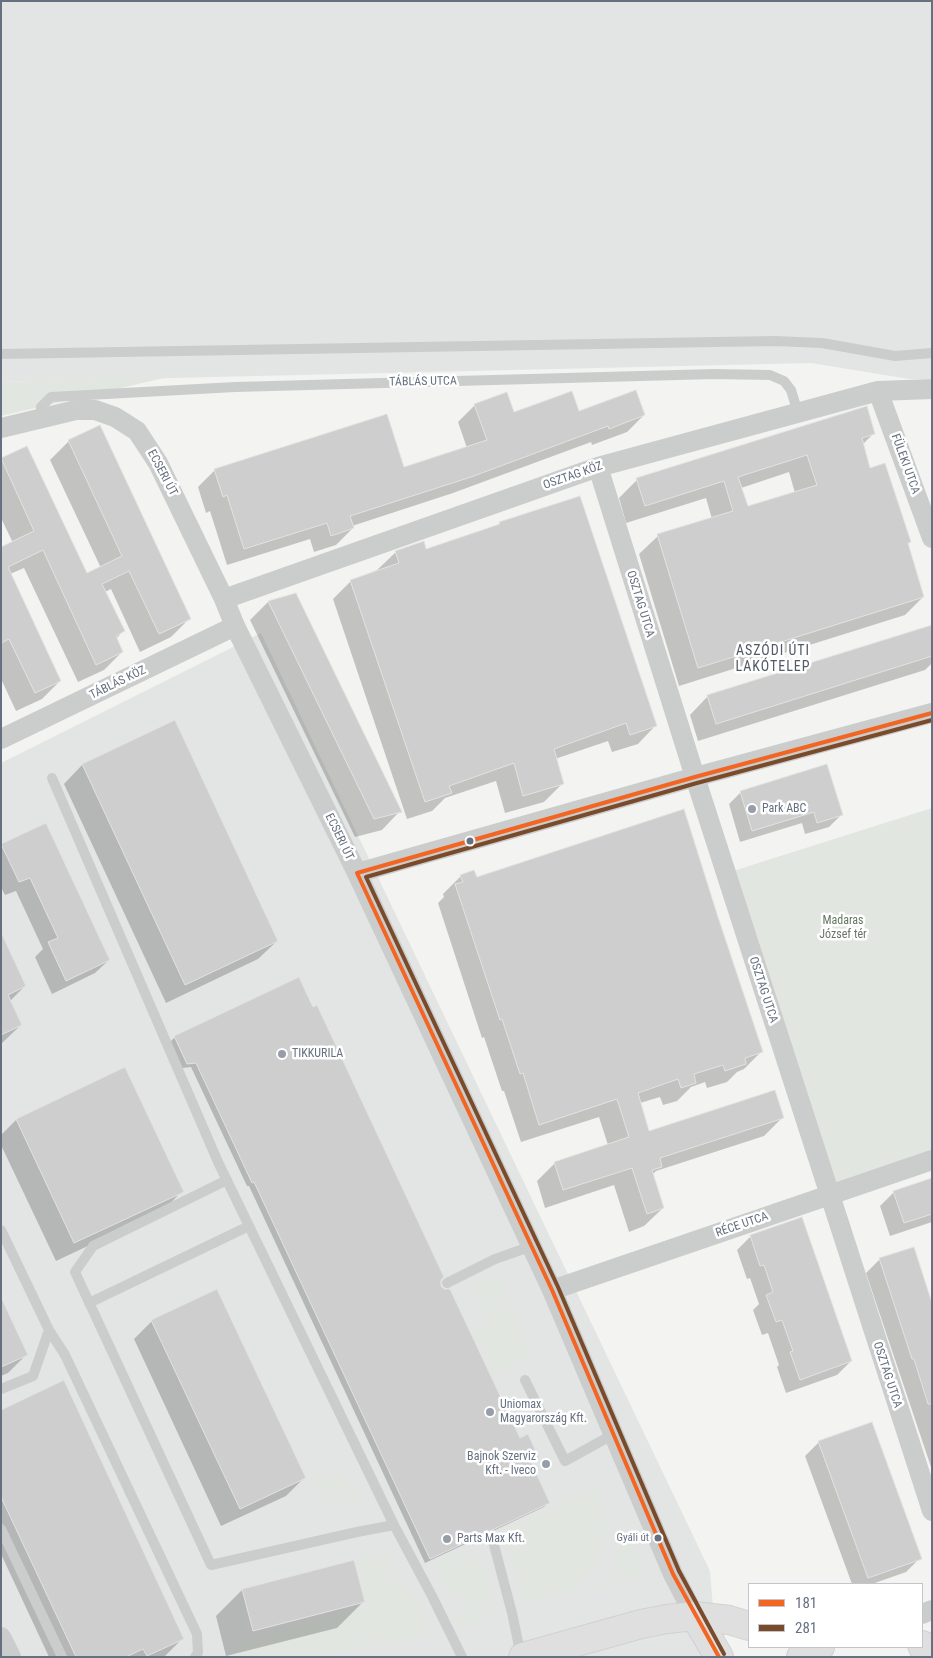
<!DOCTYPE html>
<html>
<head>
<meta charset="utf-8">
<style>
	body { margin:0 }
	#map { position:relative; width:933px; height:1658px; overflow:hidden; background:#f3f3f1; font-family:"Roboto Condensed",sans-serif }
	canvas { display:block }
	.frame { position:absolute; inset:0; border:2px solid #657080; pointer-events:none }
	.legend { position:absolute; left:748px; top:1583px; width:175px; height:65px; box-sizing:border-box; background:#fff; border:1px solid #c1c6cc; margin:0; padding:6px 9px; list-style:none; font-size:15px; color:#657080 }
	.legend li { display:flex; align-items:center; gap:10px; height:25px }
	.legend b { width:25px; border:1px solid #c1c6cc }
</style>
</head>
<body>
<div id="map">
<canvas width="933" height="1658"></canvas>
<div class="frame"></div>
<ul class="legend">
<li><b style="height:6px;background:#f26522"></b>181</li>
<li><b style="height:6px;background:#7a4b2a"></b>281</li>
</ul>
</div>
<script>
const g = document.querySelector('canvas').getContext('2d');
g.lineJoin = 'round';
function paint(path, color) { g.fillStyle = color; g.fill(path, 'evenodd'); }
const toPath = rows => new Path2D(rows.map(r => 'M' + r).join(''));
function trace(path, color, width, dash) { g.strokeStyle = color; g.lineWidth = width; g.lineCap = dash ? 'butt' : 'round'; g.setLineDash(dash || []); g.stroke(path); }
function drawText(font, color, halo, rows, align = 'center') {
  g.font = font + ' "Roboto Condensed",sans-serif'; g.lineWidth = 5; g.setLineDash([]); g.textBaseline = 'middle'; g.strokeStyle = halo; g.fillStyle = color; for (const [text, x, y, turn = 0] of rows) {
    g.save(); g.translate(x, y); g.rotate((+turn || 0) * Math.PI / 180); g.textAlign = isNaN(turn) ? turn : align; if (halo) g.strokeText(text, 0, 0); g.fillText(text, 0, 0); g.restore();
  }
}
const built = toPath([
	[1,1,932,1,932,379,909,379,811,363,1,382],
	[261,633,710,1571,717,1657,1,1657,1,763]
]);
const green = toPath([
	[168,377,1,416,1,382],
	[932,808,932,1150,832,1185,733,871],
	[497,1273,532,1356,495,1374,473,1326,487,1318,474,1288],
	[344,1473,359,1501,322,1503,312,1481],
	[598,1487,606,1513,607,1536,598,1561,587,1578,575,1589,523,1606,503,1530],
	[625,1527,645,1573,594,1591,611,1572,620,1554],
	[468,1547,472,1558,480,1555,496,1615,459,1625,456,1613,468,1608,462,1593,450,1597,435,1562],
	[367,1554,378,1557,385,1555,435,1632,376,1646,375,1643,319,1657,232,1657,234,1643,367,1607,358,1563,365,1561]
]);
const shadow = toPath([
	[475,405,513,413,578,413,644,415,627,432,592,445,591,442,453,493,352,526,353,528,336,545,314,552,310,539,227,565,210,511,206,513,198,487,215,470,403,468,467,448,458,422],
	[100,427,189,619,171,637,140,652,111,589,105,592,123,631,116,639,122,652,104,670,78,682,24,568,10,574,60,681,42,699,16,711,1,679,1,548,13,543,1,518,1,460,27,448,86,575,101,568,50,460,69,441],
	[874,433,862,445,869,469,910,542,907,545,923,597,905,615,679,686,639,554,658,536,712,519,706,498,626,523,619,498,637,480],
	[789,472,795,493,747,508,741,488],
	[500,523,656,725,638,744,612,752,608,741,555,759,562,784,544,802,505,813,496,781,445,798,432,811,407,819,333,599,351,581,377,570,396,552,426,550,496,526],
	[295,595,400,811,382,830,355,837,250,620,268,602],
	[932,626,932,663,925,670,698,741,690,715,708,696],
	[174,722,277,941,258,959,166,1003,64,784,82,765],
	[741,792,842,814,829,827,805,834,802,823,740,842,729,804],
	[2,845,109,960,95,973,52,994,35,957,43,949,16,891,5,895,1,887],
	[461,876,476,879,762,1051,744,1069,737,1072,727,1082,707,1088,705,1082,691,1087,677,1101,663,1105,660,1097,640,1103,649,1132,783,1117,764,1136,656,1171,652,1175,663,1208,644,1226,629,1232,614,1185,545,1208,537,1181,555,1163,608,1145,599,1117,521,1142,504,1091,502,1091,484,1037,482,1038,438,903,444,897,443,894],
	[1,935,25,986,10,1001,21,1025,1,1044],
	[175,1037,440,1279,439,1286,519,1440,537,1458,530,1464,548,1503,544,1507,425,1563,249,1186,247,1186,191,1067,182,1068,170,1042],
	[16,1120,182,1191,164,1210,56,1261,1,1145,1,1135],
	[932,1180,932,1222,890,1236,880,1206,894,1192],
	[751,1236,851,1361,837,1375,786,1393,777,1367,779,1365,768,1333,762,1335,753,1310,759,1304,750,1278,747,1279,737,1250],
	[880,1259,932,1307,932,1470,866,1273],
	[1,1300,27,1354,8,1373,1,1376],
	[152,1321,304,1478,286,1496,221,1526,134,1339],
	[1,1411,183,1638,164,1657,49,1657,1,1554],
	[819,1442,920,1558,906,1572,872,1584,852,1584,805,1456],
	[242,1590,363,1602,337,1628,226,1656,216,1616]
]);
const building = toPath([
	[636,390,645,415,609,429,608,426,471,477,350,516,354,528,331,536,327,523,244,549,227,495,223,497,214,469,387,414,404,467,487,440,474,404,507,392,514,412,572,391,579,411,636,390],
	[867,406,875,434,862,438,870,468,885,463,911,542,908,543,924,597,698,668,657,534,733,511,724,481,645,506,636,478,867,406],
	[807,455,817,485,748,506,738,477,807,455],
	[100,425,191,619,159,634,129,571,102,584,125,631,116,636,123,652,96,665,43,550,8,567,61,681,35,693,9,639,1,643,1,547,34,531,1,458,27,446,87,573,122,556,68,440,100,425],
	[580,496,657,726,630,735,626,723,554,749,564,784,523,796,514,763,449,786,452,793,425,802,350,580,399,563,395,551,424,541,426,549,500,524,499,522,580,496],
	[296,593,402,812,374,819,268,601,296,593],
	[932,625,932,656,716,724,707,695,932,625],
	[175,720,278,941,185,985,82,764,175,720],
	[827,764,843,815,817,823,814,812,752,831,740,791,827,764],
	[684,809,718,917,763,1052,745,1058,746,1064,725,1071,723,1065,694,1074,696,1083,681,1088,678,1079,638,1093,649,1131,775,1090,784,1118,660,1158,662,1167,652,1170,664,1208,647,1214,632,1168,563,1190,554,1162,629,1137,617,1099,539,1125,523,1073,520,1074,502,1019,500,1020,455,884,463,882,460,875,474,870,477,877,684,809],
	[46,823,110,960,66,981,48,942,58,938,30,878,19,882,1,844,46,823],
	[1,932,26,986,8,995,22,1025,1,1035,1,932],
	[299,977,313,1007,317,1005,444,1277,441,1280,441,1286,444,1289,450,1289,520,1438,528,1434,539,1458,531,1462,550,1503,430,1559,254,1182,252,1183,196,1063,187,1064,174,1036,299,977],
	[125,1067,184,1192,74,1243,16,1119,125,1067],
	[932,1178,932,1214,904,1223,893,1191,932,1178],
	[802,1217,852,1361,800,1380,790,1352,793,1351,782,1320,776,1322,766,1295,773,1292,764,1265,760,1266,750,1235,802,1217],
	[914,1247,932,1303,932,1404,928,1404,914,1359,912,1359,879,1258,914,1247],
	[217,1289,306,1478,240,1509,151,1320,217,1289],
	[1,1297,28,1355,1,1367,1,1297],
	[64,1380,184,1639,147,1656,143,1649,126,1657,76,1657,1,1497,1,1410,64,1380],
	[872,1422,922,1559,868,1578,818,1441,872,1422],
	[354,1560,365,1602,253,1631,242,1589,354,1560]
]);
const lane = toPath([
	[1,354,775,341,822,343,895,356,932,353],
	[41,418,41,407,51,397,235,387,714,374,770,375,784,381,791,390,798,413],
	[52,778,218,1162,394,1525,432,1596,462,1657],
	[227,1180,93,1246,75,1272,211,1565,357,1532,394,1525],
	[1,1230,49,1330,65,1355,197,1634,198,1653,195,1657],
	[447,1283,495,1259,532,1246],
	[89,1303,249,1226],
	[525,1380,565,1461,614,1434],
	[1,1389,33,1376,49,1330],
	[1,1529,62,1657],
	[493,1541,512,1613,521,1656]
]);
const street = toPath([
	[878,391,932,538],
	[1,428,76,410,95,410,115,417,137,431,158,463,224,599,235,626,357,873,552,1290,673,1574,695,1616],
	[598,467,695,777,932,1511],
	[224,599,598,467,878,391,932,389],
	[1,739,235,626],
	[357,873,695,777,932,713],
	[552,1290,932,1160],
	[922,1614,932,1610],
	[1,1637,11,1657]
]);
const secondary = toPath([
	[695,1616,719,1657],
	[523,1657,641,1624,667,1619,695,1616,729,1620,749,1626],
	[801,1657,820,1647]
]);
const primary = toPath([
	[922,1645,928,1657]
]);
const bus1 = toPath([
	[719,1657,673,1574,552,1290,357,873,695,777,932,713]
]);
const bus2 = toPath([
	[724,1654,679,1571,558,1287,366,877,697,783,932,720]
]);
const markers = [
	[752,809,5,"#979ea8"],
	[470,841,4.5,"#657080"],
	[282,1054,5,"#979ea8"],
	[490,1412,5,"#979ea8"],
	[546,1464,5,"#979ea8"],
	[658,1538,4.5,"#657080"],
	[447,1539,5,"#979ea8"]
];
const busNames = [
	["Gyáli út",649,1538]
];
const streetNames = [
	["TÁBLÁS UTCA",423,382,-1],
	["FÜLEKI UTCA",905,464,70],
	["ECSERI ÚT",162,473,62],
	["OSZTAG KÖZ",573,476,-19],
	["OSZTAG UTCA",640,604,73],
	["TÁBLÁS KÖZ",118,683,-26],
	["ECSERI ÚT",339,837,64],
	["OSZTAG UTCA",763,990,72],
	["RÉCE UTCA",742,1225,-19],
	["OSZTAG UTCA",887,1375,72]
];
const poiNames = [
	["Park ABC",762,809],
	["TIKKURILA",292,1054],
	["Uniomax",500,1405],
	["Magyarország Kft.",500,1419],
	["Bajnok Szerviz",536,1457,"right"],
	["Kft. - Iveco",536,1471,"right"],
	["Parts Max Kft.",457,1539]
];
const parkNames = [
	["Madaras",843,921],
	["József tér",843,935]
];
const neighbourhoodNames = [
	["ASZÓDI ÚTI",773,651],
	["LAKÓTELEP",773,667]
];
paint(built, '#e3e5e4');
paint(green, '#e2e6e0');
paint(shadow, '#0003');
paint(building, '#cecece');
trace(building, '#e2e2e1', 1);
trace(secondary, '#d0d1d0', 30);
trace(primary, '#d0d1d0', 30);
trace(lane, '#cbcccc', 10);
trace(street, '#cbcccc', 20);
trace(secondary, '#dfdfe0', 28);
trace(primary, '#dfdfe0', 28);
trace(bus1, '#f26522', 4);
trace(bus2, '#7a4b2a', 4);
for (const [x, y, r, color] of markers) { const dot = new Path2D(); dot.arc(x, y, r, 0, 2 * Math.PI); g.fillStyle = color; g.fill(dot); trace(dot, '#fff', 2); }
drawText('11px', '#657080', '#fff', busNames, 'right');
drawText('12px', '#657080', '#fff', streetNames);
drawText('12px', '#657080', '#fff', poiNames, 'left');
drawText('12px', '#657763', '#fff', parkNames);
g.letterSpacing = '1px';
drawText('14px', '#525a65', '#fff', neighbourhoodNames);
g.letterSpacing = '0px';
</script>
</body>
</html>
